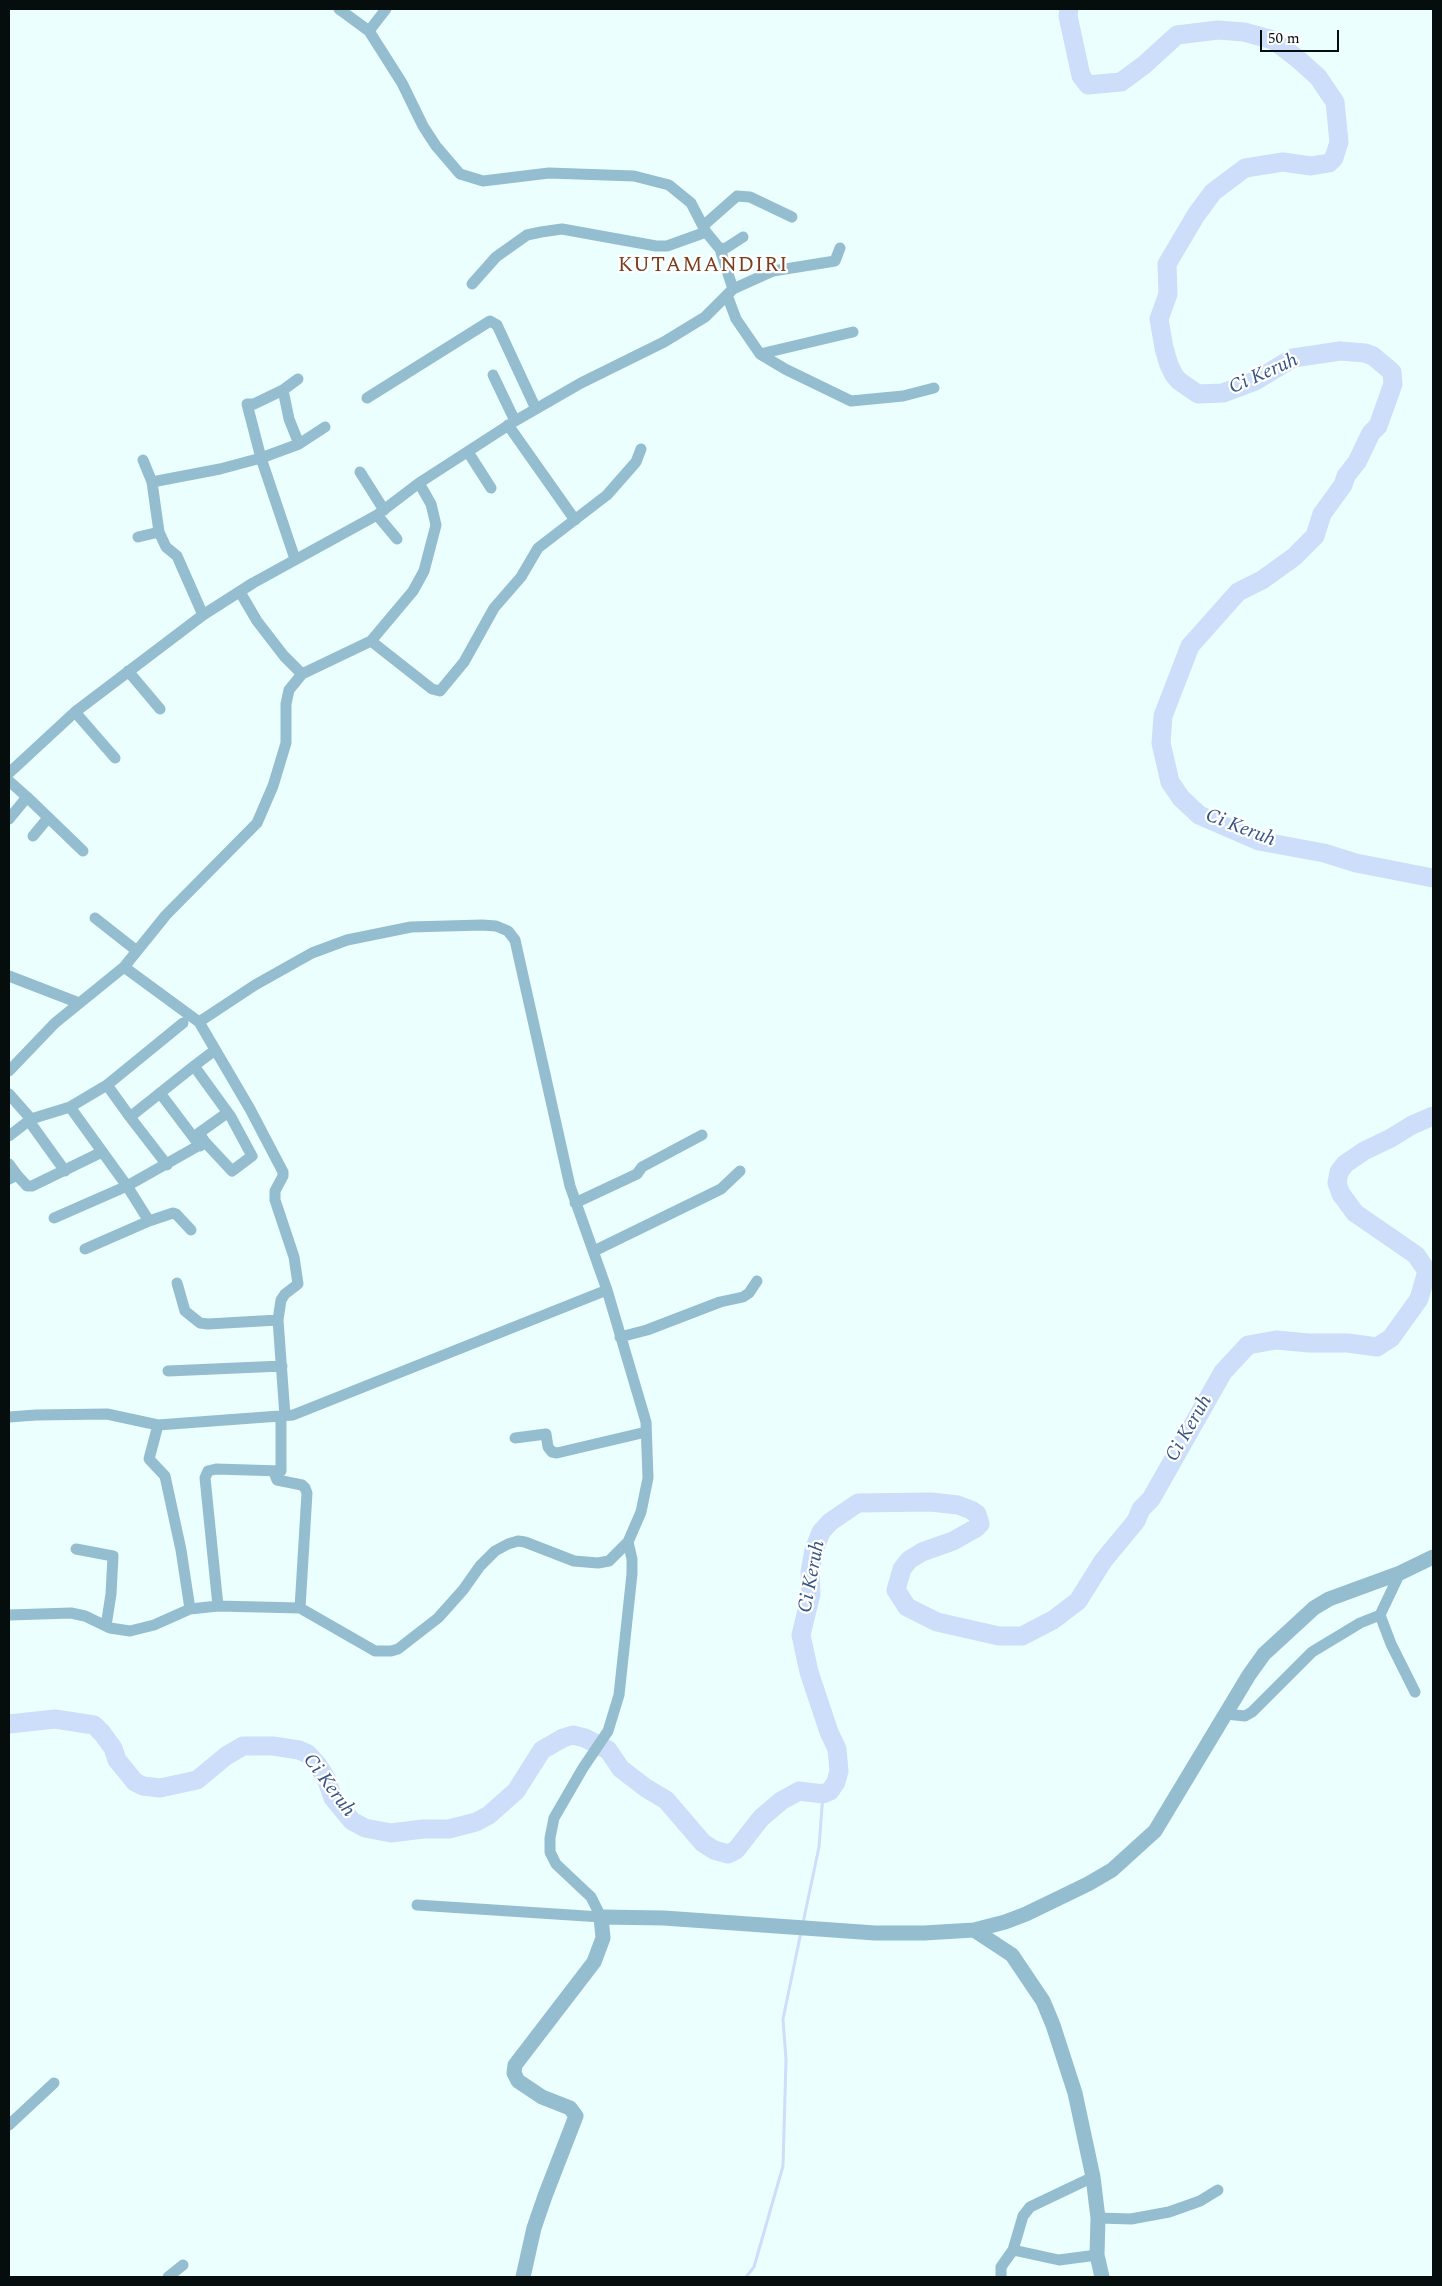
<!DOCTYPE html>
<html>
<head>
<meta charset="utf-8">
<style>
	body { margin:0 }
	#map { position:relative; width:1442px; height:2286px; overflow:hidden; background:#ebffff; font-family:Spectral,serif }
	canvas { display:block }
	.frame { position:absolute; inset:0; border:10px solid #060d0d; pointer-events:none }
	.scale { position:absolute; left:1260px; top:30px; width:79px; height:22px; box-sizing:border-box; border:2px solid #060d0d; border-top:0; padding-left:6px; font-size:15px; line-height:18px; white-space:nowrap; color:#060d0d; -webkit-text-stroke:4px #fff; paint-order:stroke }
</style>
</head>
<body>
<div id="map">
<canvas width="1442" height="2286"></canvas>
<div class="frame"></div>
<div class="scale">50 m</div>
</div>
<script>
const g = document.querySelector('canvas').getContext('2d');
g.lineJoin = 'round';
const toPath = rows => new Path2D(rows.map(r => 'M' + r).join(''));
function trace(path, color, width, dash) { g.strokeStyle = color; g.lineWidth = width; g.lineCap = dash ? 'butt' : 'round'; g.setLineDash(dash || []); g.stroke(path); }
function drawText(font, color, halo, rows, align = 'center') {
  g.font = font + ' Spectral,serif'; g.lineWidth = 4.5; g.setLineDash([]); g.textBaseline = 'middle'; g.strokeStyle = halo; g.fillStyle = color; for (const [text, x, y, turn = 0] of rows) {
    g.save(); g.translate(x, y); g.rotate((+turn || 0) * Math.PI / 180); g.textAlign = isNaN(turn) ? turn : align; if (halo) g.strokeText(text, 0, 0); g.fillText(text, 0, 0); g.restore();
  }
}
const stream = toPath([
	[803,1923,819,1847,823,1794],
	[746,2277,754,2267,783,2166,786,2060,783,2019,801,1932]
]);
const river = toPath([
	[1069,9,1068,16,1081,76,1088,85,1121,82,1144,65,1177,35,1218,30,1244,32,1273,40,1298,59,1318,77,1335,102,1339,142,1334,158,1329,163,1311,166,1283,162,1245,168,1213,192,1196,215,1167,264,1168,294,1159,319,1164,348,1169,365,1174,375,1179,381,1198,394,1223,393,1255,381,1293,358,1340,351,1365,353,1373,356,1392,372,1393,384,1378,426,1371,433,1357,462,1346,476,1343,485,1322,514,1315,536,1294,557,1262,580,1238,592,1190,646,1163,716,1161,743,1170,782,1181,798,1199,815,1259,841,1324,853,1356,863,1433,878],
	[9,1724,55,1719,94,1725,102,1733,113,1748,117,1760,135,1782,143,1786,160,1788,197,1780,226,1756,243,1746,273,1746,299,1750,308,1754,317,1764,326,1778,333,1798,352,1821,365,1828,391,1833,423,1829,449,1829,476,1822,489,1815,516,1791,542,1750,563,1738,573,1735,585,1738,608,1750,621,1769,646,1788,666,1800,703,1843,714,1850,728,1854,736,1850,761,1818,781,1801,799,1791,823,1794,830,1791,836,1782,839,1771,837,1749,829,1732,809,1672,801,1635,811,1594,810,1572,814,1550,821,1532,830,1522,858,1503,931,1502,958,1505,971,1510,977,1514,980,1524,976,1528,953,1541,922,1552,909,1560,902,1569,896,1590,907,1607,937,1622,999,1636,1022,1636,1053,1620,1078,1601,1103,1561,1136,1521,1141,1509,1151,1499,1223,1372,1248,1345,1276,1340,1309,1343,1348,1343,1377,1347,1391,1338,1419,1299,1427,1271,1416,1255,1355,1213,1341,1194,1337,1183,1339,1172,1345,1164,1364,1151,1391,1138,1412,1125,1433,1116]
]);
const minor = toPath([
	[339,9,369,31,402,83,423,126,436,146,460,174,483,181,549,173,634,176,669,185,691,203,706,232,720,249,733,289],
	[369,31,386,9],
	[703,226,737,196,750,197,792,217],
	[720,249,726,248,743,237],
	[472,284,496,257,527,235,541,232,562,229,656,246,667,246,706,232],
	[727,295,736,319,760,354,785,369,851,401,903,396,934,388],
	[760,354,853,332],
	[493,375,515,421],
	[283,390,289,419,299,444],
	[367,398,490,321,497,325,536,409],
	[508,425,575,520],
	[468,452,491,488],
	[143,460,152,482,159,532,166,547,177,556,203,615],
	[360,472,384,510],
	[152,482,220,469,261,458,299,444,325,427],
	[377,515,397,539],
	[138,537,159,532],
	[295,559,261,458,247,404,254,404,283,390,298,379],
	[240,592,257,621,284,656,302,674],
	[371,641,432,689,440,691,464,662,494,608,521,577,538,548,607,495,636,462,641,449],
	[128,671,160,709],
	[75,712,115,758],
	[9,773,75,712,203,615,253,583,377,515,419,483,515,421,581,383,664,342,705,317,733,289,773,271,835,261,840,248],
	[9,781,27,797,9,819],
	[27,797,83,851],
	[33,836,48,818],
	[95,918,137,951],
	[124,967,199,1022,255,985,312,953,347,940,411,927,482,925,496,926,508,931,515,940,570,1186,607,1290,646,1422,648,1478,641,1512,628,1542,632,1559,632,1574,619,1695,608,1731,583,1768,554,1818,550,1838,550,1852,556,1864,591,1897,601,1917,417,1905],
	[9,976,79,1003],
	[199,1022,250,1109,283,1172,283,1176,275,1191,275,1200,294,1257,298,1284,285,1294,281,1300,278,1320],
	[9,1071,55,1023,124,967,166,915,257,823,273,786,286,743,286,704,289,690,302,674,371,641,413,591,424,571,436,525,431,504,419,483],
	[107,1085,130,1117,194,1066],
	[160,1093,200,1146],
	[9,1094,31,1119],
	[130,1117,167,1165],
	[29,1121,65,1171],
	[9,1136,31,1119,70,1107,107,1085,183,1023],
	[205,1142,232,1171,252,1156,231,1117,194,1066,215,1050],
	[9,1164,17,1175],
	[9,1179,17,1175,27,1186,32,1186,102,1152],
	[575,1203,637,1174,642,1167,702,1135],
	[54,1218,127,1186,70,1107],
	[149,1221,127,1186,205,1142,199,1133,227,1113],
	[85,1249,149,1221,173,1213,176,1214,191,1230],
	[594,1251,721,1189,740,1171],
	[177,1283,185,1311,200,1323,208,1324,278,1320,285,1416],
	[620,1337,647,1330,720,1302,743,1297,749,1293,757,1281],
	[168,1371,282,1366],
	[9,1417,36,1415,107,1414,158,1425,293,1415,607,1290],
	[158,1425,149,1459,165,1476,181,1550,190,1609],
	[515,1438,546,1434,548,1447,552,1452,557,1453,646,1432],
	[274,1472,277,1480,302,1485,305,1488,307,1493,300,1608],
	[76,1549,113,1556,111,1594,106,1626],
	[1400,1573,1380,1615,1391,1644,1415,1692],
	[218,1606,205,1478,208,1471,216,1469,281,1471,281,1417],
	[9,1615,71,1613,85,1616,110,1628,130,1631,154,1625,190,1609,218,1606,300,1608,375,1651,391,1651,398,1649,438,1618,463,1590,480,1566,495,1551,508,1544,518,1541,525,1542,574,1561,598,1563,609,1561,628,1542],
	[1226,1714,1245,1716,1252,1712,1312,1652,1360,1623,1380,1615],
	[9,2125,54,2083],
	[1098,2218,1131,2219,1169,2212,1200,2201,1218,2190],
	[1013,2250,1059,2260,1097,2255],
	[168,2277,183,2265],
	[1001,2277,1001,2267,1013,2250,1023,2216,1030,2207,1093,2177]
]);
const tertiary = toPath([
	[974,1930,1012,1955,1043,2001,1053,2025,1075,2093,1093,2177,1098,2218,1097,2255,1102,2277],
	[523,2277,534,2228,545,2196,576,2116,570,2108,542,2097,518,2081,514,2073,515,2065,594,1962,603,1938,601,1917,664,1918,875,1933,924,1933,974,1930,1005,1922,1026,1914,1088,1884,1112,1870,1155,1831,1249,1675,1264,1654,1314,1608,1329,1599,1400,1573,1433,1557]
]);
const waterNames = [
	["Ci Keruh",1264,375,-24],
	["Ci Keruh",1240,829,21],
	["Ci Keruh",1190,1429,-60],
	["Ci Keruh",813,1577,-79],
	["Ci Keruh",328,1786,53]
];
const quarterNames = [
	["KUTAMANDIRI",703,267]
];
trace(stream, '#ccdef9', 3);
trace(river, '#ccdef9', 19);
trace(minor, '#95bdd0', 11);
trace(tertiary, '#95bdd0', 15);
drawText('italic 20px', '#375482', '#fff', waterNames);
g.letterSpacing = '1px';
drawText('21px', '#7e3d1e', '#fff', quarterNames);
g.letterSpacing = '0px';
</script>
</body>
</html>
